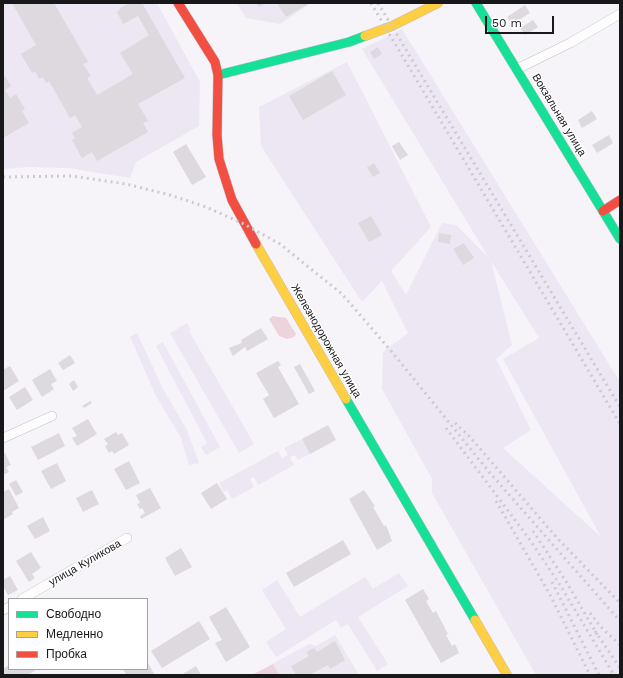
<!DOCTYPE html>
<html>
<head>
<meta charset="utf-8">
<style>
	body { margin:0 }
	#map { position:relative; width:623px; height:678px; overflow:hidden; background:#f6f3f9; font-family:"Work Sans",sans-serif }
	canvas { display:block }
	.frame { position:absolute; inset:0; border:4px solid #18171a; pointer-events:none }
	.legend { position:absolute; left:8px; top:598px; width:140px; height:72px; box-sizing:border-box; background:#fff; border:1px solid #a3a2a3; margin:0; padding:5px 7px; list-style:none; font-size:12px; color:#18171a }
	.legend li { display:flex; align-items:center; gap:8px; height:20px }
	.legend b { width:20px; border:1px solid #a3a2a3 }
	.scale { position:absolute; left:485px; top:16px; width:69px; height:18px; box-sizing:border-box; border:2px solid #18171a; border-top:0; padding-left:5px; font-size:12px; line-height:14px; white-space:nowrap; color:#18171a; -webkit-text-stroke:3px #fff; paint-order:stroke }
</style>
</head>
<body>
<div id="map">
<canvas width="623" height="678"></canvas>
<div class="frame"></div>
<ul class="legend">
<li><b style="height:5px;background:#16e098"></b>Свободно</li>
<li><b style="height:5px;background:#ffcf43"></b>Медленно</li>
<li><b style="height:5px;background:#f24e42"></b>Пробка</li>
</ul>
<div class="scale">50 m</div>
</div>
<script>
const g = document.querySelector('canvas').getContext('2d');
g.lineJoin = 'round';
function paint(path, color) { g.fillStyle = color; g.fill(path, 'evenodd'); }
const toPath = rows => new Path2D(rows.map(r => 'M' + r).join(''));
function trace(path, color, width, dash) { g.strokeStyle = color; g.lineWidth = width; g.lineCap = dash ? 'butt' : 'round'; g.setLineDash(dash || []); g.stroke(path); }
function drawText(font, color, halo, rows, align = 'center') {
  g.font = font + ' "Work Sans",sans-serif'; g.lineWidth = 3; g.setLineDash([]); g.textBaseline = 'middle'; g.strokeStyle = halo; g.fillStyle = color; for (const [text, x, y, turn = 0] of rows) {
    g.save(); g.translate(x, y); g.rotate((+turn || 0) * Math.PI / 180); g.textAlign = isNaN(turn) ? turn : align; if (halo) g.strokeText(text, 0, 0); g.fillText(text, 0, 0); g.restore();
  }
}
const built = toPath([
	[3,3,157,3,200,82,199,126,136,162,130,178,68,168,28,167,3,169],
	[237,3,311,3,280,24,246,18],
	[402,29,620,382,620,675,536,675,432,493,432,479,382,389,383,352,408,333,382,281,362,302,261,146,259,107,347,62,431,227,391,271,406,295,442,223,456,225,489,258,362,49],
	[491,261,539,338,503,359,601,537,503,448,531,430,496,359,512,345],
	[187,323,191,330,189,331,254,444,239,453,170,333],
	[137,333,163,389,187,430,199,463,189,465,181,438,156,396,130,337],
	[163,342,220,447,206,455,201,447,207,443,156,346],
	[302,439,310,454,298,460,295,455,290,457,294,465,258,485,254,477,250,479,254,487,232,499,227,490,224,492,219,483,278,451,282,458,288,455,284,448],
	[399,573,408,586,358,617,388,664,377,671,348,624,341,628,336,620,276,657,266,642,286,629,262,590,277,580,300,617,365,577,373,589],
	[335,635,359,675,252,675,309,644,316,646]
]);
const green = toPath([
	[273,316,286,318,296,334,294,337,287,339,279,336,269,319],
	[273,664,279,675,252,675]
]);
const building = toPath([
	[12,3,54,3,88,62,83,64,91,76,87,78,97,95,133,74,120,53,149,35,138,16,123,24,117,12,120,10,119,9,129,3,142,3,185,78,138,104,148,121,143,123,148,132,97,161,92,152,82,158,72,140,75,138,72,133,82,127,75,115,70,118,49,81,46,83,43,77,39,79,35,71,32,73,21,54,36,45],
	[256,3,265,3,259,7],
	[282,3,310,3,286,17,278,5],
	[525,5,530,13,512,24,507,17],
	[533,20,538,27,525,35,520,28],
	[378,47,382,54,374,59,370,52],
	[332,71,346,95,303,120,289,96],
	[5,76,11,86,5,90,10,98,16,94,25,109,22,111,29,123,3,138,3,77],
	[592,111,597,119,582,128,578,120],
	[609,135,613,143,597,153,592,145],
	[399,142,408,155,400,160,392,146],
	[186,144,206,177,192,185,173,152],
	[374,163,380,173,373,177,367,167],
	[371,216,382,235,369,242,358,223],
	[439,233,451,235,450,244,438,242],
	[464,243,474,258,463,265,453,249],
	[261,328,268,339,247,351,245,347,233,356,229,348,242,343,241,340],
	[70,355,75,363,63,370,58,363],
	[278,361,281,365,278,367,299,404,274,418,263,399,269,395,256,373],
	[300,364,315,391,309,394,294,367],
	[10,366,19,381,3,391,3,370],
	[50,369,57,381,51,384,54,389,42,397,32,380],
	[74,380,78,387,73,391,69,384],
	[25,387,33,400,17,410,9,397],
	[90,401,92,403,84,408,82,406],
	[88,419,97,434,77,446,72,438,77,436,72,428],
	[328,425,336,440,310,454,302,439],
	[116,432,118,435,122,433,129,445,114,454,112,451,109,453,105,446,108,444,104,439],
	[59,433,65,446,38,460,31,447],
	[5,453,11,465,6,467,9,472,3,475,3,454],
	[129,461,140,483,126,490,114,469],
	[57,463,66,481,51,489,41,471],
	[16,480,23,492,16,496,9,484],
	[217,483,227,499,211,509,201,493],
	[150,488,161,508,141,519,140,516,145,513,142,508,140,509,137,504,140,503,136,495],
	[9,489,19,508,12,512,13,514,3,520,3,492],
	[92,490,99,504,83,512,76,498],
	[364,490,375,506,373,507,384,526,386,525,392,541,377,550,349,499],
	[43,517,50,531,35,539,27,526],
	[343,540,351,554,294,587,286,573],
	[181,548,192,567,175,576,165,558],
	[31,552,41,568,32,574,35,578,29,582,16,561],
	[10,576,18,590,8,595,3,586,3,580],
	[423,589,429,599,426,601,433,613,436,611,448,634,446,635,452,646,455,644,459,653,441,663,405,600],
	[226,607,250,647,226,662,215,643,222,640,209,617],
	[199,621,210,639,162,668,151,651],
	[335,641,345,660,330,669,328,665,309,675,296,675,291,666,309,656,306,652,314,648,317,652],
	[147,661,154,674,151,675,126,675,123,669,147,669],
	[9,665,9,669,38,669,27,675,3,675,3,669],
	[196,666,201,675,181,675]
]);
const street = toPath([
	[517,69,570,43,620,14],
	[3,438,52,416],
	[22,599,127,538],
	[3,610,9,607]
]);
const fast = toPath([
	[476,3,620,239],
	[218,75,349,42,365,36],
	[346,399,475,620]
]);
const slow = toPath([
	[365,36,392,26,438,3],
	[256,244,346,399],
	[475,620,507,675]
]);
const jam = toPath([
	[178,3,215,62,218,75,217,135,219,159,232,200,256,244],
	[603,211,620,200]
]);
const rail = toPath([
	[371,3,620,424],
	[378,3,620,407],
	[3,177,72,176,126,184,170,195,206,207,244,224,280,244,342,294,392,352,490,473,620,621],
	[455,423,470,437,557,538,620,603],
	[446,428,530,540,560,585,614,675],
	[496,501,549,593,590,675],
	[533,531,567,583,598,636],
	[552,582,599,675],
	[590,613,600,626,620,645],
	[595,631,620,668]
]);
const streetNames = [
	["Вокзальная улица",559,115,59],
	["Железнодорожная улица",326,341,60],
	["улица Куликова",85,563,-30]
];
paint(built, '#ece7f3');
paint(green, '#edd3db');
paint(building, '#ddd9de');
trace(street, '#c3c0c5', 10);
trace(fast, '#c3c0c5', 10);
trace(slow, '#c3c0c5', 10);
trace(jam, '#c3c0c5', 10);
trace(street, '#fefdfe', 9);
trace(fast, '#16e098', 9);
trace(slow, '#ffcf43', 9);
trace(jam, '#f24e42', 9);
trace(rail, '#cccbcc', 3, [2, 4]);
drawText('11px', '#18171a', '#fff', streetNames);
</script>
</body>
</html>
